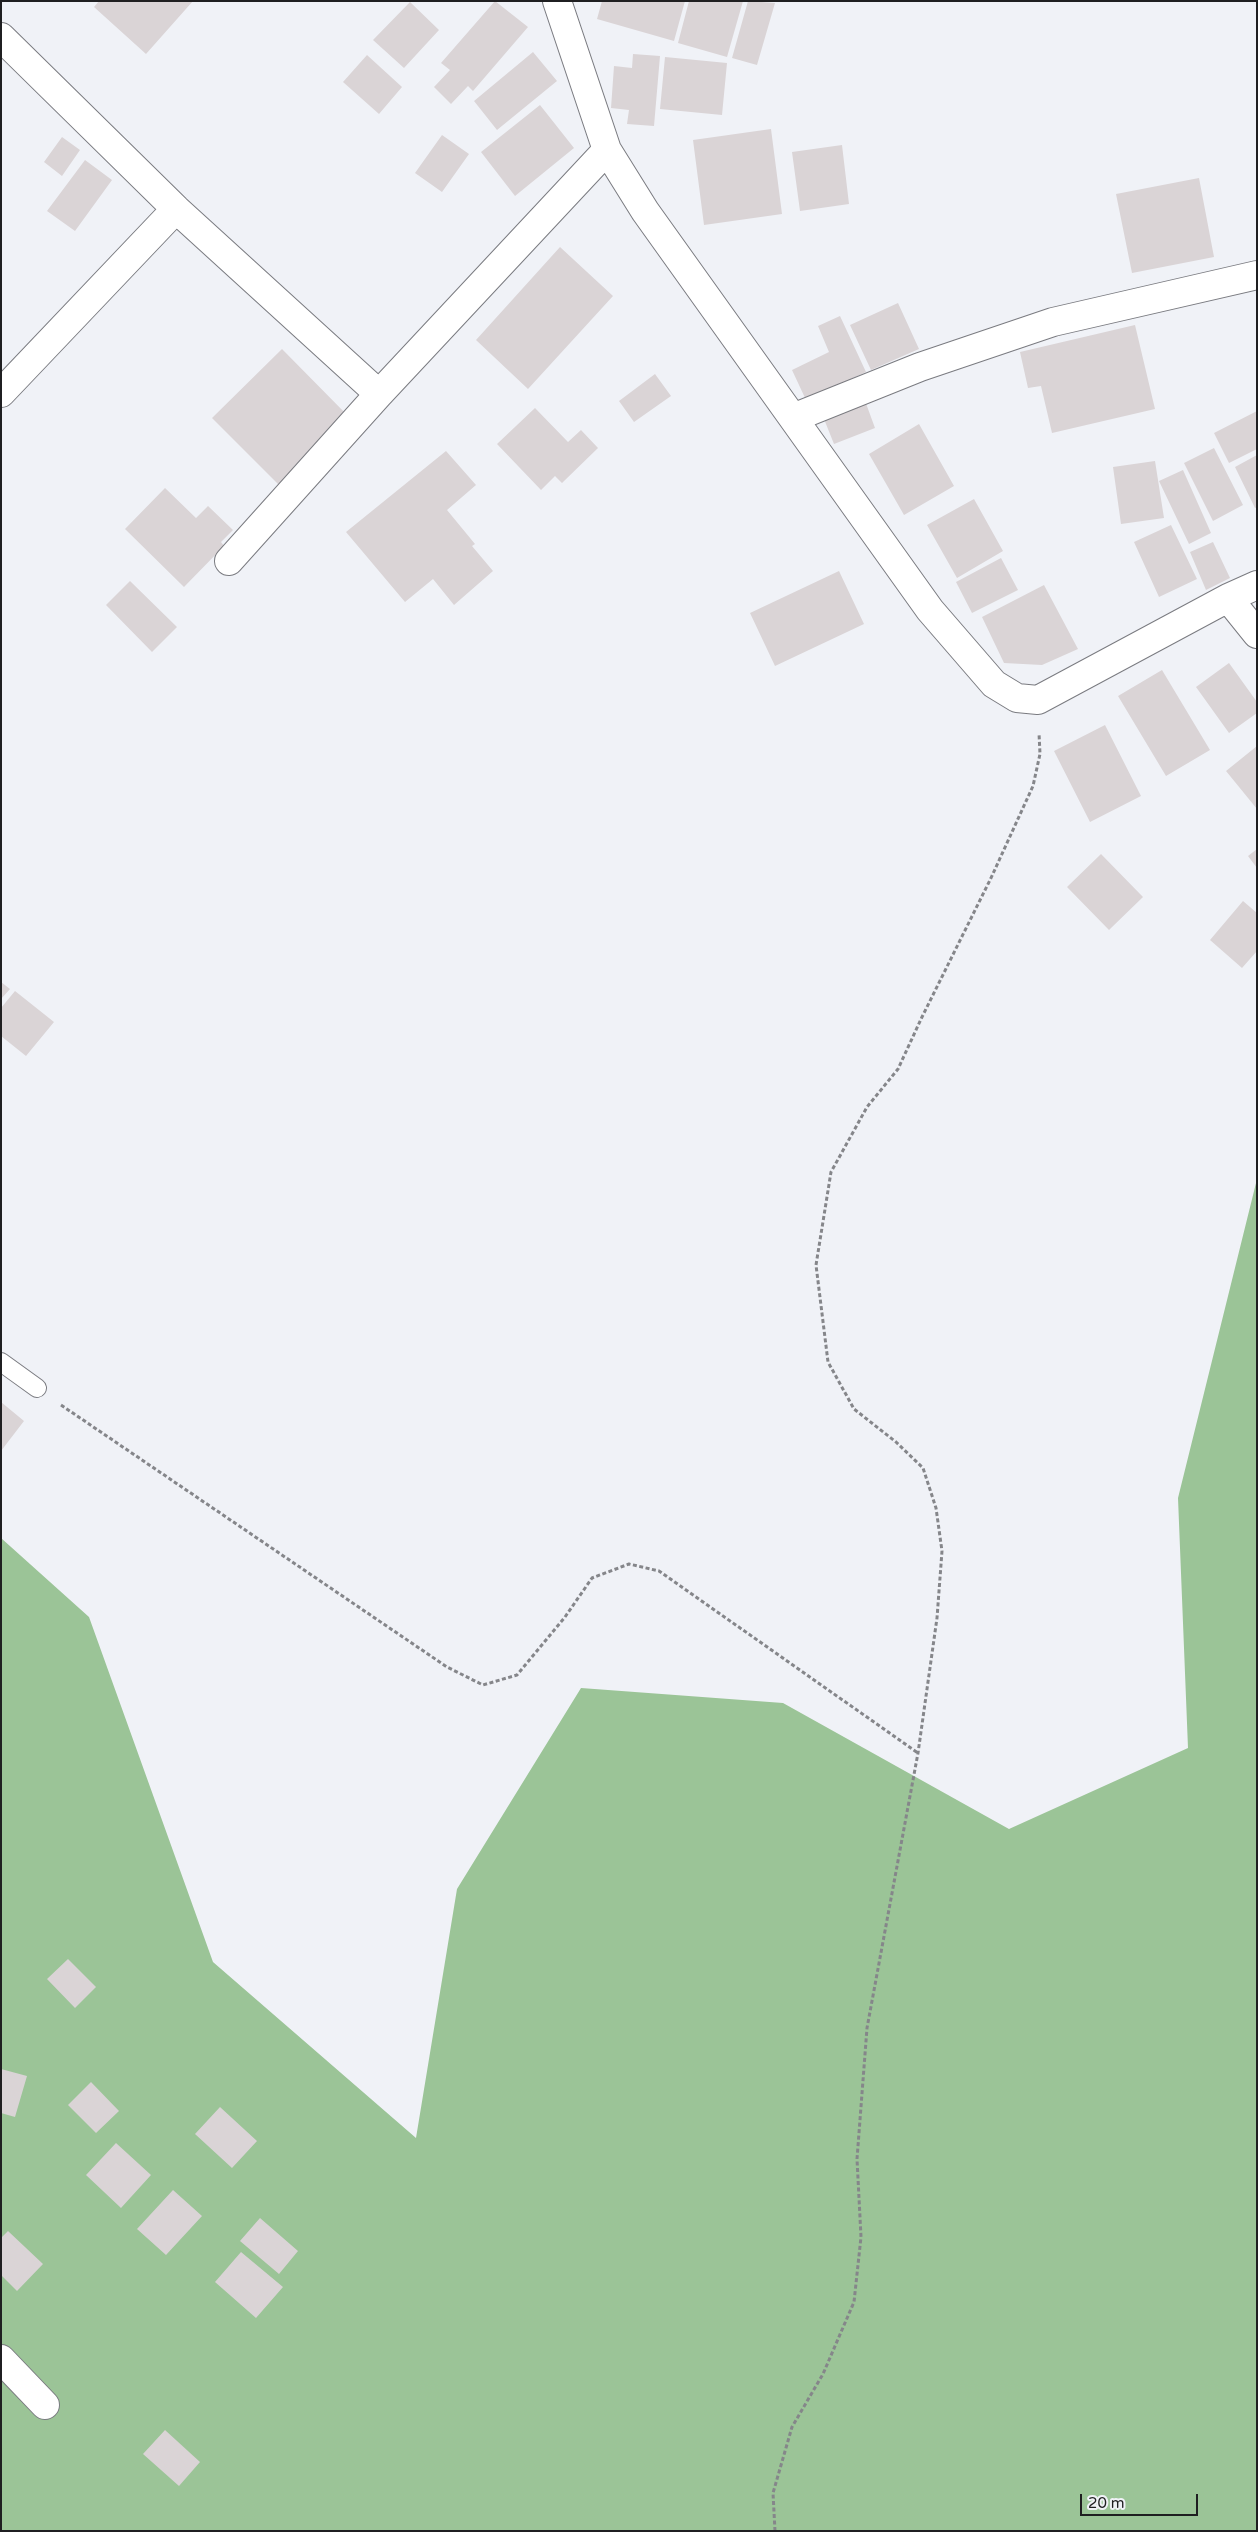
<!DOCTYPE html>
<html>
<head>
<meta charset="utf-8">
<style>
	body { margin:0 }
	#map { position:relative; width:1258px; height:2532px; overflow:hidden; background:#f0f2f7; font-family:"Varela Round",sans-serif }
	canvas { display:block }
	.frame { position:absolute; inset:0; border:2px solid #1f1f21; pointer-events:none }
	.scale { position:absolute; left:1080px; top:2494px; width:118px; height:22px; box-sizing:border-box; border:2px solid #1f1f21; border-top:0; padding-left:6px; font-size:15px; line-height:18px; white-space:nowrap; color:#1f1f21; -webkit-text-stroke:4px #f0f2f7; paint-order:stroke }
</style>
</head>
<body>
<div id="map">
<canvas width="1258" height="2532"></canvas>
<div class="frame"></div>
<div class="scale">20 m</div>
</div>
<script>
const g = document.querySelector('canvas').getContext('2d');
g.lineJoin = 'round';
function paint(path, color) { g.fillStyle = color; g.fill(path, 'evenodd'); }
const toPath = rows => new Path2D(rows.map(r => 'M' + r).join(''));
function trace(path, color, width, dash) { g.strokeStyle = color; g.lineWidth = width; g.lineCap = dash ? 'butt' : 'round'; g.setLineDash(dash || []); g.stroke(path); }
const forest = toPath([
	[1257,1179,1257,2531,1,2531,1,1538,89,1617,213,1962,416,2138,457,1889,581,1688,783,1703,1009,1829,1188,1748,1178,1498]
]);
const building = toPath([
	[99,1,193,1,146,54,94,7],
	[495,1,528,27,473,91,468,86,451,104,434,87,450,70,441,63],
	[602,1,685,1,674,41,597,19],
	[689,1,743,1,727,57,678,43],
	[748,1,775,3,757,65,732,58],
	[410,2,439,30,404,68,373,40],
	[533,52,557,81,497,130,474,101],
	[633,54,660,56,654,126,627,124,629,110,611,108,614,66,632,68],
	[367,55,402,87,379,114,343,82],
	[665,57,727,63,722,115,660,109],
	[540,105,574,148,515,196,481,152],
	[771,129,782,214,704,225,693,140],
	[442,135,469,154,442,192,415,173],
	[62,137,80,150,62,176,44,162],
	[842,145,849,204,800,211,792,152],
	[85,160,112,180,75,231,47,211],
	[1199,178,1214,257,1132,273,1116,194],
	[560,247,613,296,528,389,476,340],
	[898,303,919,349,871,370,850,325],
	[840,316,866,372,806,400,792,370,829,352,818,326],
	[1135,325,1155,409,1052,433,1041,386,1028,388,1020,352],
	[282,349,352,420,283,489,212,418],
	[655,374,671,396,634,422,619,401],
	[864,398,875,428,834,444,822,414],
	[535,408,568,442,581,430,598,448,562,483,555,476,541,490,497,444],
	[1257,411,1257,449,1229,463,1214,433],
	[919,424,954,486,904,515,869,454],
	[1214,448,1243,505,1213,521,1184,463],
	[446,451,476,485,447,510,475,544,472,546,493,571,454,605,433,579,405,602,346,532],
	[1257,455,1257,507,1255,508,1235,467],
	[1155,461,1164,518,1121,524,1113,467],
	[1183,470,1211,533,1189,544,1159,481],
	[165,488,196,518,208,506,233,530,221,542,224,546,184,587,125,529],
	[974,499,1003,551,957,578,927,525],
	[1171,525,1197,579,1159,597,1134,542],
	[1213,542,1230,578,1206,590,1190,552],
	[1001,558,1018,590,972,613,956,582],
	[839,571,864,624,775,666,750,613],
	[130,581,177,627,152,652,106,605],
	[1044,585,1078,649,1042,665,1004,663,982,617],
	[1229,663,1257,702,1257,713,1229,733,1196,687],
	[1162,670,1210,750,1166,776,1118,696],
	[1105,725,1141,796,1090,822,1054,751],
	[1257,746,1257,809,1226,771],
	[1257,849,1257,868,1248,856],
	[1101,854,1143,897,1109,930,1067,887],
	[1243,901,1257,913,1257,951,1242,968,1210,940],
	[1,982,10,989,1,999],
	[15,991,54,1022,26,1056,1,1036,1,1008],
	[1,1402,24,1421,1,1451],
	[68,1959,96,1987,75,2008,47,1979],
	[1,2069,27,2076,15,2117,1,2113],
	[91,2082,119,2111,96,2133,68,2105],
	[220,2107,257,2141,232,2168,195,2134],
	[116,2143,151,2175,121,2208,86,2175],
	[173,2190,202,2216,166,2255,137,2229],
	[260,2218,298,2251,279,2274,240,2241],
	[8,2231,43,2264,17,2291,1,2275,1,2238],
	[241,2252,283,2287,256,2318,215,2282],
	[165,2430,200,2462,179,2486,143,2454]
]);
const path = toPath([
	[61,1405,447,1667,483,1685,517,1675,565,1617,592,1578,629,1564,659,1571,918,1753],
	[775,2531,773,2493,792,2427,823,2374,854,2302,861,2237,857,2159,867,2028,918,1753,937,1618,942,1551,936,1508,923,1468,896,1442,854,1409,828,1362,816,1265,831,1172,867,1107,898,1069,922,1017,991,878,1033,786,1040,754,1039,733]
]);
const lane = toPath([
	[1,1362,37,1388]
]);
const street = toPath([
	[557,1,607,150,645,211,930,610,994,684,1017,698,1038,700,1228,598,1257,634],
	[1,37,176,209,379,394,607,150],
	[1,393,176,209],
	[793,418,920,367,1053,322,1257,275],
	[229,561,379,394],
	[1228,598,1257,585],
	[1,2359,45,2405]
]);
paint(forest, '#9bc497');
paint(building, '#dad4d6');
trace(lane, '#7a7b80', 20);
trace(street, '#7a7b80', 30);
trace(path, '#85868a', 3, [4, 2.5]);
trace(lane, '#fff', 18);
trace(street, '#fff', 28);
</script>
</body>
</html>
